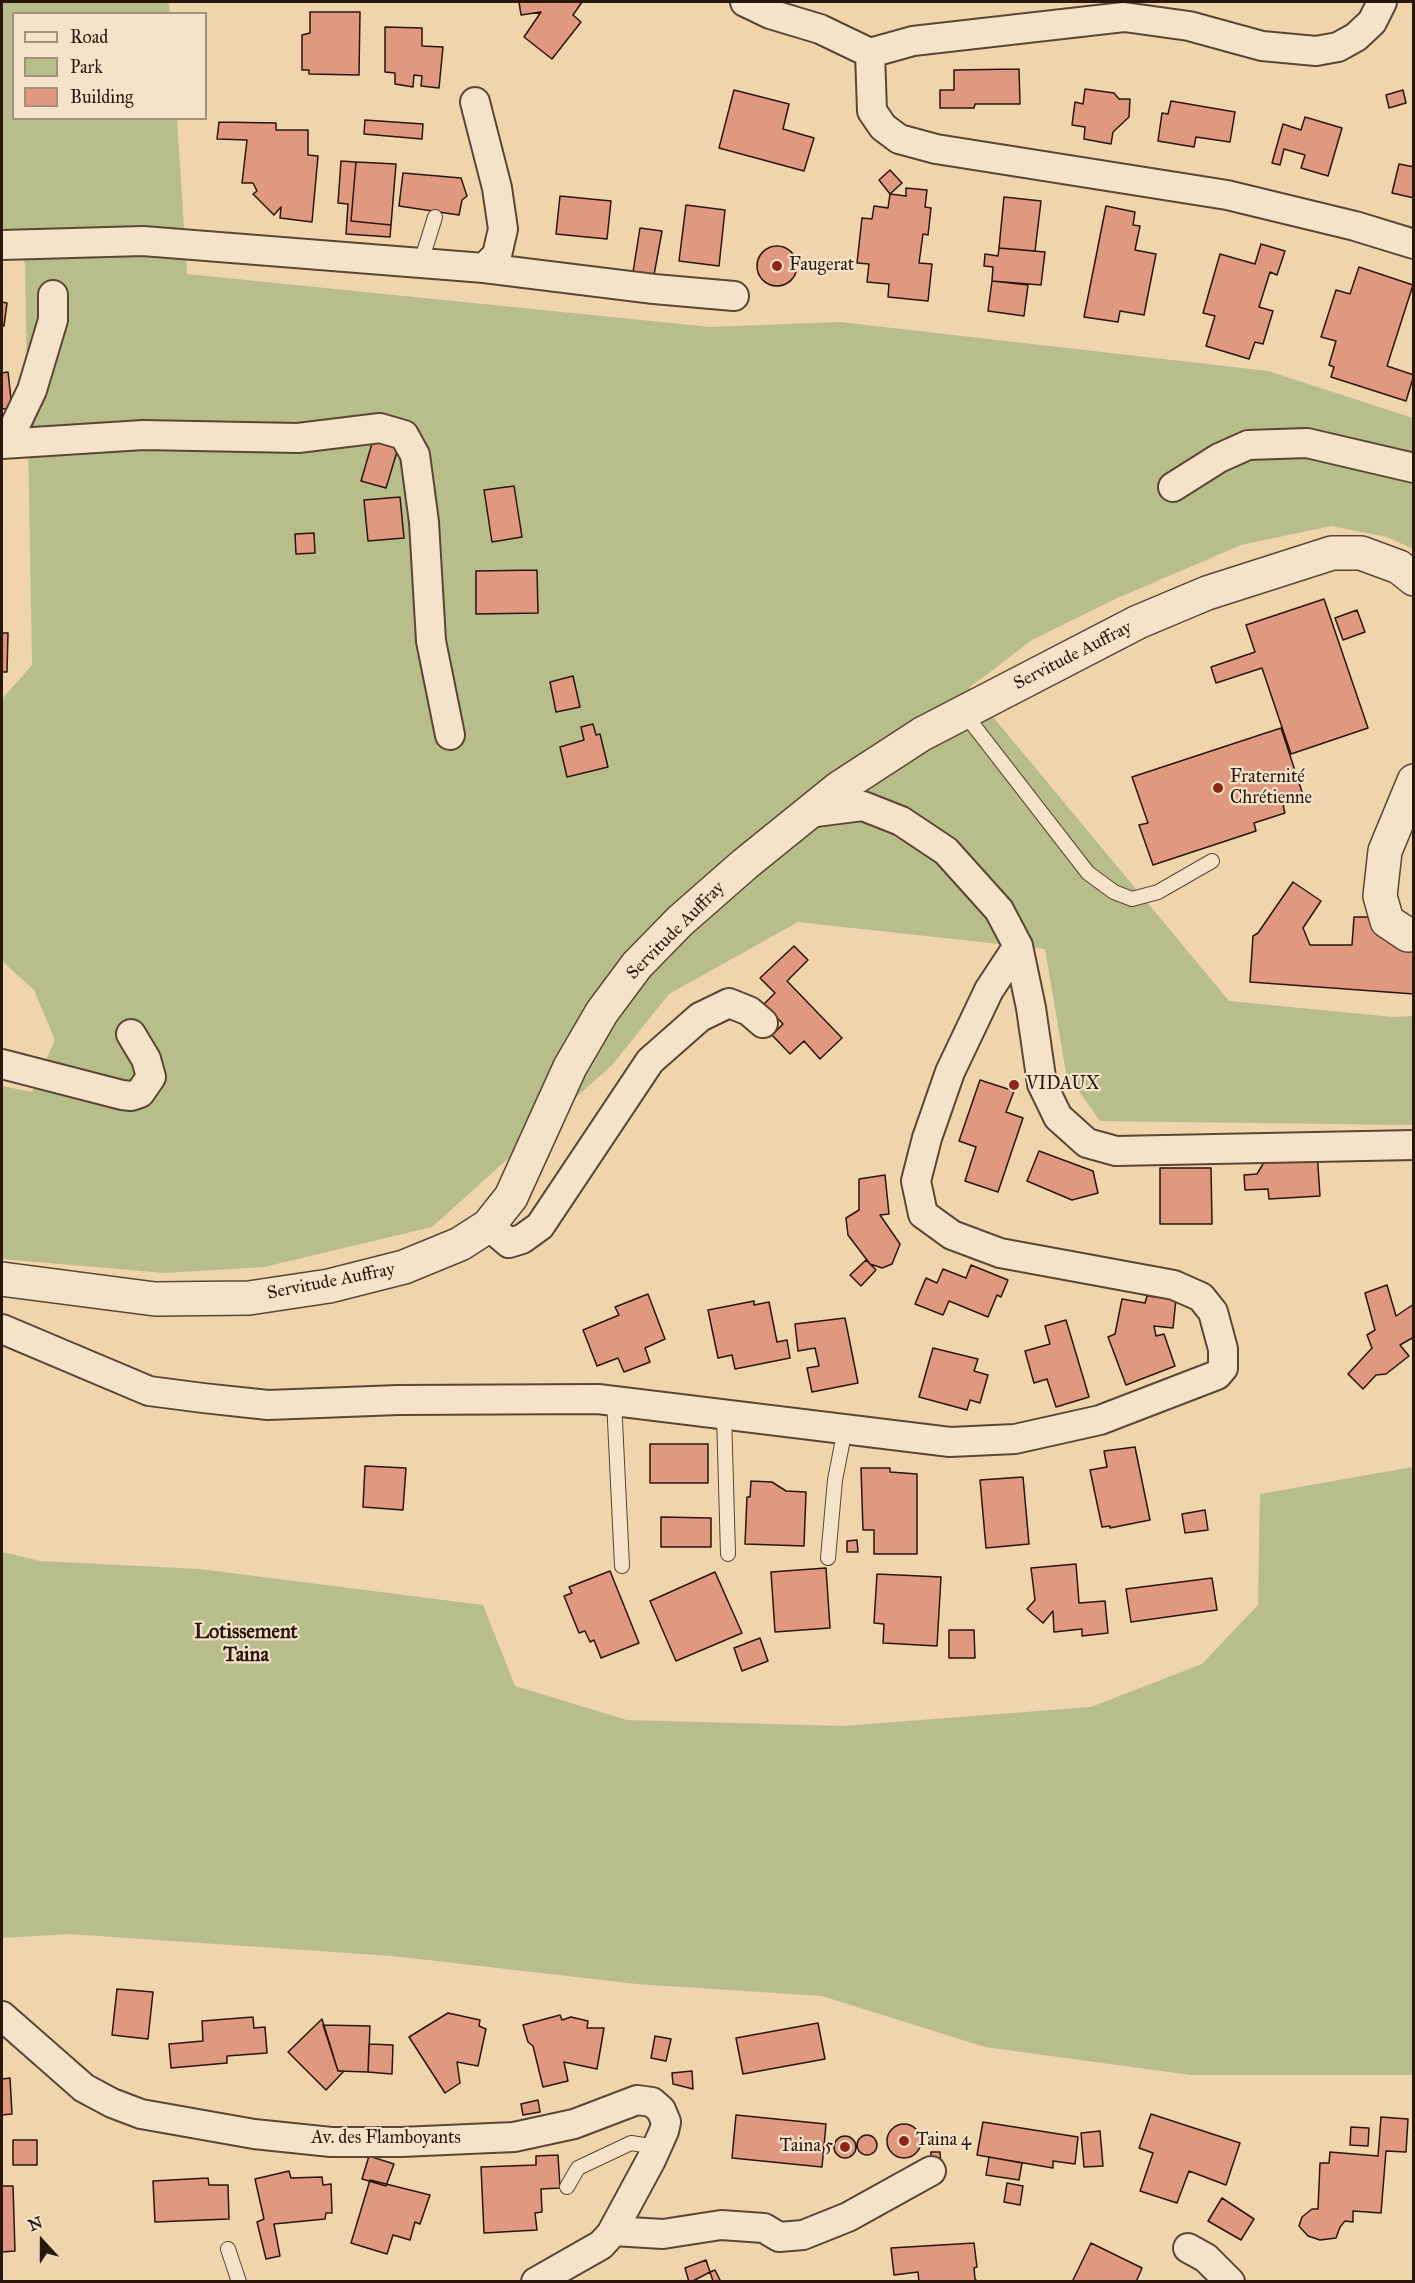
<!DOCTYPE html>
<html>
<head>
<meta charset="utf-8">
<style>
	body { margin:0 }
	#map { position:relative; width:1415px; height:2283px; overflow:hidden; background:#efd4ac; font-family:"IM FELL Great Primer",serif }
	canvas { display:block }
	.frame { position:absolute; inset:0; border:3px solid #29160d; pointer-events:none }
	.legend { position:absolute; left:12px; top:12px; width:195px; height:108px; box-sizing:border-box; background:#f5e3c9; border:2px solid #a3917e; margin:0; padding:8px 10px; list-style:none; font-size:18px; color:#29160d }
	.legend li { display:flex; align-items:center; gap:12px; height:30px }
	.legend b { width:30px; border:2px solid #a3917e }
	.north { position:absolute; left:12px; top:2211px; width:60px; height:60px; -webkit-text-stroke:4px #f5e3c9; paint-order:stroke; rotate:339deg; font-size:16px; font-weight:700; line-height:24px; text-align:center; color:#29160d }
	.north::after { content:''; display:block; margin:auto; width:21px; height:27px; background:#29160d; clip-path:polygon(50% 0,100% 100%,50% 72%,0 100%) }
</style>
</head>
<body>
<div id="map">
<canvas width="1415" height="2283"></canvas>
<div class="frame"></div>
<ul class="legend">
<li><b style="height:8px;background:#f5e3c9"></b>Road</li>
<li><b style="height:16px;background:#b7bd8b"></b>Park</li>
<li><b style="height:16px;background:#e09881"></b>Building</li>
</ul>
<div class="north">N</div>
</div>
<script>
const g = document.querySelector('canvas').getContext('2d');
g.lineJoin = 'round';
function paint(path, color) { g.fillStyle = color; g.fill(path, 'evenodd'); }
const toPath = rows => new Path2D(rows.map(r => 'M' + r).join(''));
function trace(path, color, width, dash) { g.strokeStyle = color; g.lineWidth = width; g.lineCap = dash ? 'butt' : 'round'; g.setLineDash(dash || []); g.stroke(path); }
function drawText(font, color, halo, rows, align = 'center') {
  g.font = font + ' "IM FELL Great Primer",serif'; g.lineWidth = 4.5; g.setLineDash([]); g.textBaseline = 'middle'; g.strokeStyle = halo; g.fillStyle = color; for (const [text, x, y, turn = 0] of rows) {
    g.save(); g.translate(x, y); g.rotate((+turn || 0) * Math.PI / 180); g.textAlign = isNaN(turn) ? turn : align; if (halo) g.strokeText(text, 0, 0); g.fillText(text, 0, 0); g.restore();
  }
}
const green = toPath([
	[2,2,169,2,170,13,14,14,14,118,177,119,187,274,710,327,840,322,1268,371,1413,418,1413,549,1387,537,1331,526,1241,545,1115,599,1032,640,969,688,1229,1001,1393,1017,1413,1016,1413,1125,1100,1121,1066,1073,1045,949,798,922,669,994,612,1065,432,1227,264,1267,165,1273,2,1259,2,1086,32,1092,55,1040,34,990,2,961,2,699,32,665,25,263,2,225],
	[1413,1467,1413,2075,1191,2075,985,2047,822,1996,637,1984,393,1956,69,1934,2,1938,2,1552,40,1561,199,1569,483,1605,515,1686,627,1720,843,1726,1091,1707,1202,1664,1258,1605,1260,1494]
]);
const building = toPath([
	[519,2,582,2,573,15,581,22,552,59,524,37,541,12,521,15,519,2],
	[310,12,360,12,359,75,309,74,309,70,302,70,302,35,310,33,310,12],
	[385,27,422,28,422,46,443,47,439,88,421,86,422,76,414,75,413,87,395,84,395,73,385,72,385,27],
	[1019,69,1020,104,975,104,974,108,940,108,940,90,954,90,954,70,1019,69],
	[1085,89,1114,93,1119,99,1130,99,1129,117,1113,132,1111,144,1084,139,1085,127,1072,125,1075,102,1083,104,1085,89],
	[734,90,789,104,783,129,814,138,804,171,719,148,734,90],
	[1403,90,1406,103,1389,108,1386,95,1403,90],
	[1171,101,1235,112,1230,142,1196,137,1194,147,1158,141,1162,113,1168,114,1171,101],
	[1305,117,1342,128,1328,176,1301,168,1305,155,1284,149,1280,165,1272,163,1283,124,1301,130,1305,117],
	[365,120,423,124,422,139,364,134,365,120],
	[219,122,276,123,276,130,308,130,308,155,318,156,312,222,280,218,281,207,274,215,253,194,257,191,253,183,242,183,247,140,217,139,219,122],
	[341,161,356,162,351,221,391,225,390,237,346,234,348,204,338,203,341,161],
	[356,162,396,164,391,225,351,221,356,162],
	[1399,164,1414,167,1414,198,1392,193,1399,164],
	[890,170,902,183,890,194,879,180,890,170],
	[403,173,461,178,467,196,462,200,459,215,399,206,403,173],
	[906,188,927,190,925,207,931,208,928,235,923,234,919,263,932,264,928,301,888,297,889,284,867,282,869,264,857,263,862,218,872,219,874,206,888,208,890,194,906,196,906,188],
	[560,196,611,201,607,239,556,234,560,196],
	[1004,197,1041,201,1035,251,999,248,1004,197],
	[686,205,725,210,719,266,679,261,686,205],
	[1106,206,1135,212,1133,225,1140,226,1135,250,1156,254,1144,315,1120,311,1118,322,1084,317,1106,206],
	[640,228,662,231,654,275,633,272,640,228],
	[1261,244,1285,251,1277,275,1270,272,1259,307,1273,311,1263,344,1255,342,1249,359,1206,346,1215,316,1203,313,1220,254,1255,264,1261,244],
	'757 266a20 20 0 1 1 40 0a20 20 0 1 1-40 0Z',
	[999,248,1045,252,1041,285,992,281,993,267,984,266,985,254,998,256,999,248],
	[1359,267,1413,285,1387,366,1414,375,1406,401,1331,377,1334,367,1329,365,1336,341,1321,337,1336,290,1350,294,1359,267],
	[992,281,1028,285,1024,316,988,311,992,281],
	[2,302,7,303,4,326,2,326,2,302],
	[8,372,12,408,2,409,2,373,8,372],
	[373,440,399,445,386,488,361,481,373,440],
	[514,486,522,537,492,542,484,490,514,486],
	[400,497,404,538,368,541,364,500,400,497],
	[314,533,315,553,296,554,295,534,314,533],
	[537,570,538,613,476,614,476,571,537,570],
	[1324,599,1368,728,1291,754,1262,668,1216,683,1211,667,1255,652,1246,625,1324,599],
	[1357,610,1365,632,1343,640,1335,618,1357,610],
	[2,633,8,633,7,672,2,672,2,633],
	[573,676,580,707,556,712,550,682,573,676],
	[593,724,596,735,600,734,608,767,567,777,560,747,584,740,581,727,593,724],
	[1281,728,1304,798,1283,805,1285,813,1254,823,1256,831,1153,865,1139,825,1148,823,1132,777,1281,728],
	[1293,882,1321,901,1303,928,1310,945,1352,945,1354,917,1375,917,1394,933,1395,947,1414,949,1414,994,1250,982,1253,936,1258,933,1293,882],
	[794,946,808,960,787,981,842,1038,820,1059,804,1041,790,1054,772,1035,783,1024,764,1004,775,993,760,978,794,946],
	[980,1080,1014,1091,1006,1112,1023,1118,998,1192,965,1181,976,1147,959,1141,980,1080],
	[1039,1151,1093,1171,1098,1193,1072,1200,1027,1181,1039,1151],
	[1317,1151,1320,1196,1269,1199,1268,1189,1245,1190,1244,1175,1257,1174,1269,1154,1317,1151],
	[1160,1168,1211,1168,1212,1224,1160,1224,1160,1168],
	[885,1175,889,1214,880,1215,900,1244,892,1264,882,1268,870,1264,848,1235,846,1218,859,1210,859,1179,885,1175],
	[866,1260,876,1270,861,1286,850,1275,866,1260],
	[971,1265,1008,1280,1001,1297,997,1295,988,1317,949,1301,943,1315,915,1304,926,1278,937,1283,943,1269,966,1278,971,1265],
	[1387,1285,1396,1316,1414,1304,1414,1337,1400,1345,1409,1356,1386,1374,1376,1375,1363,1389,1348,1374,1372,1348,1367,1335,1375,1330,1365,1293,1387,1285],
	[648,1294,665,1339,645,1348,650,1362,624,1372,618,1358,597,1366,583,1330,619,1315,615,1307,648,1294],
	[1147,1296,1176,1299,1173,1328,1154,1326,1156,1336,1164,1334,1175,1366,1126,1385,1108,1337,1115,1334,1122,1299,1145,1303,1147,1296],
	[754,1301,754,1305,769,1302,777,1342,787,1340,790,1358,735,1369,732,1355,718,1358,708,1310,754,1301],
	[845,1318,858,1383,812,1392,807,1368,819,1366,815,1348,798,1351,795,1324,845,1318],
	[1066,1320,1089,1397,1056,1407,1047,1379,1034,1383,1025,1351,1050,1344,1045,1326,1066,1320],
	[933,1348,978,1359,974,1371,988,1375,980,1403,970,1400,967,1410,919,1397,933,1348],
	[650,1444,708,1444,708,1483,650,1483,650,1444],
	[1135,1447,1150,1520,1110,1528,1110,1526,1102,1527,1090,1470,1107,1467,1104,1451,1135,1447],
	[365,1466,406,1468,403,1510,363,1507,365,1466],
	[861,1468,890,1468,890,1472,917,1474,917,1554,874,1554,874,1530,863,1530,861,1468],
	[1023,1477,1029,1544,986,1548,980,1480,1023,1477],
	[751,1481,772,1482,786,1491,806,1492,804,1546,745,1544,747,1497,750,1497,751,1481],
	[1205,1510,1208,1530,1185,1533,1182,1514,1205,1510],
	[661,1517,711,1518,711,1547,661,1547,661,1517],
	[857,1540,858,1552,847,1552,847,1541,857,1540],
	[1076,1564,1079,1603,1105,1601,1108,1633,1082,1636,1082,1629,1054,1632,1053,1611,1043,1623,1027,1609,1035,1600,1031,1568,1076,1564],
	[826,1568,830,1628,775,1632,771,1572,826,1568],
	[610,1571,639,1643,601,1658,594,1640,590,1642,585,1631,579,1633,564,1596,572,1593,569,1587,610,1571],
	[715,1572,742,1633,676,1661,650,1601,715,1572],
	[877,1574,941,1577,937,1646,883,1643,884,1624,874,1623,877,1574],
	[1212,1578,1217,1610,1131,1622,1126,1589,1212,1578],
	[949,1630,974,1630,975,1658,949,1658,949,1630],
	[760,1638,768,1661,742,1671,734,1648,760,1638],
	[117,1989,153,1992,148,2039,112,2035,117,1989],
	[448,2013,480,2020,479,2026,486,2029,478,2066,457,2062,460,2083,445,2093,409,2037,448,2013],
	[560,2015,562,2020,571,2017,588,2021,587,2028,604,2028,597,2069,564,2062,568,2081,543,2087,533,2046,528,2042,523,2025,560,2015],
	[253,2017,254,2028,265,2027,267,2053,227,2056,227,2063,171,2068,169,2044,203,2041,202,2021,253,2017],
	[322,2019,338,2071,344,2071,326,2090,288,2052,322,2019],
	[818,2023,825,2059,743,2074,736,2038,818,2023],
	[323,2025,370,2026,368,2072,338,2071,323,2025],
	[655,2036,671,2039,666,2061,651,2058,655,2036],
	[369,2044,393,2045,392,2074,368,2072,369,2044],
	[692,2071,693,2089,673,2084,672,2073,692,2071],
	[10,2078,12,2114,2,2115,2,2079,10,2078],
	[538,2100,540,2112,523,2115,521,2104,538,2100],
	[1151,2114,1240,2143,1226,2185,1189,2171,1177,2203,1140,2191,1153,2153,1139,2148,1151,2114],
	[736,2115,826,2124,822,2167,732,2158,736,2115],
	[1381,2117,1408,2119,1406,2152,1386,2151,1381,2213,1353,2211,1353,2222,1345,2221,1340,2227,1336,2238,1320,2240,1308,2236,1299,2226,1302,2217,1312,2209,1318,2209,1320,2163,1329,2163,1330,2152,1378,2156,1381,2117],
	[983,2122,1078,2137,1075,2164,1053,2161,1053,2168,977,2155,983,2122],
	'887 2141a17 17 0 1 1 34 0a17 17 0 1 1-34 0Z',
	[1351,2127,1369,2128,1368,2146,1350,2145,1351,2127],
	[1100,2131,1103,2166,1084,2167,1081,2133,1100,2131],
	'857 2145a10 10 0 1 1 20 0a10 10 0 1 1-20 0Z',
	'834 2147a11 11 0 1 1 22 0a11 11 0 1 1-22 0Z',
	[13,2140,37,2140,37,2165,13,2165,13,2140],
	[931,2152,940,2152,941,2166,931,2166,931,2152],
	[558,2155,560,2188,541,2189,542,2212,535,2213,537,2230,484,2233,481,2167,536,2165,536,2156,558,2155],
	[369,2156,394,2164,386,2186,362,2179,369,2156],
	[989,2157,1022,2163,1019,2180,986,2175,989,2157],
	[289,2171,291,2178,322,2177,323,2185,331,2184,332,2213,326,2213,325,2219,274,2224,280,2256,266,2259,257,2222,264,2219,255,2179,289,2171],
	[208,2178,209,2185,228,2185,229,2219,155,2222,153,2181,208,2178],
	[370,2180,430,2195,420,2224,415,2222,410,2240,393,2235,387,2254,351,2243,370,2180],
	[1007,2183,1023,2186,1020,2205,1004,2202,1007,2183],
	[2,2186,13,2186,15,2251,2,2252,2,2186],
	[1222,2198,1254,2219,1241,2240,1208,2221,1222,2198],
	[974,2243,977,2267,974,2268,975,2279,978,2282,919,2282,918,2272,894,2275,891,2248,974,2243],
	[1091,2243,1142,2268,1136,2282,1072,2282,1091,2243],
	[706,2260,713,2281,689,2282,685,2268,706,2260],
	[715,2270,721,2282,691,2282,710,2272,715,2270]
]);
const service = toPath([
	[421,262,435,217],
	[964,713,1088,873,1114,892,1132,899,1158,892,1212,861],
	[614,1400,622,1566],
	[724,1414,728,1554],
	[828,1558,835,1480,845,1429],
	[567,2187,578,2168,631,2143,657,2147],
	[228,2249,239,2282]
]);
const minor = toPath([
	[745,2,770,14,820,29,870,53,913,41,1124,17,1189,26,1262,46,1316,51,1338,47,1356,37,1372,22,1382,2],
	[870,53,872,111,883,127,899,139,936,149,1227,195,1355,226,1414,244],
	[2,245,143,241,484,268,497,255,503,229,497,188,475,102],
	[484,268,654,289,734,296],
	[2,444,143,435,298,438,380,428,404,435,415,455,424,522,431,641,450,735],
	[2,444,11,434,32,390,53,320,53,295],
	[1173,487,1219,458,1248,445,1307,443,1414,468],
	[1018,946,1031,1008,1042,1084,1058,1117,1087,1143,1116,1151,1414,1145],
	[2,1064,122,1095,131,1096,140,1093,151,1077,146,1059,131,1034],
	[488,1225,509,1243,522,1239,540,1226,650,1061,700,1017,729,1003,749,1011,763,1023],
	[2,1329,149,1391,203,1398,268,1405,398,1400,598,1399,950,1442,1015,1439,1100,1420,1217,1375,1223,1368,1223,1349,1213,1312,1201,1297,1174,1285,1000,1253,952,1235,923,1214,916,1181,927,1138,950,1072,989,990,1018,946,999,910,946,851,901,821,863,806,808,813],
	[2,2016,84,2088,112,2103,141,2114,254,2134,331,2142,401,2142,514,2137,574,2124,637,2100,652,2102,661,2110,666,2122,664,2131,651,2160,611,2234,601,2245,536,2282],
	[613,2231,663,2234,721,2225,764,2228,779,2237,803,2235,848,2217,931,2171],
	[1188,2248,1206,2258,1230,2282]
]);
const tertiary = toPath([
	[1414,781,1385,851,1380,896,1387,921,1408,935,1414,934],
	[2,1279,155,1299,249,1298,329,1286,404,1267,460,1244,488,1226,511,1197,570,1067,602,1012,637,965,680,921,745,864,839,788,922,734,1138,622,1207,593,1332,553,1361,553,1399,567,1414,579]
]);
const markers = [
	[777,266,6,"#8f2418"],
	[1218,788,6,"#8f2418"],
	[1014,1085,6,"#8f2418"],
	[904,2141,6,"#8f2418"],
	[845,2147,6,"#8f2418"]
];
const poiNames = [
	["Faugerat",789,266],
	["Fraternité",1230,778],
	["Chrétienne",1230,799],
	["VIDAUX",1026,1085],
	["Taina 4",916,2141],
	["Taina 5",833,2147,"right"]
];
const streetNames = [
	["Servitude Auffray",1073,656,-27],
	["Servitude Auffray",676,931,-45],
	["Servitude Auffray",331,1282,-11],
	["Av. des Flamboyants",386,2139]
];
const neighbourhoodNames = [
	["Lotissement",246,1633],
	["Taina",246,1656]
];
paint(green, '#b7bd8b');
paint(building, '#e09881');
trace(building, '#29160d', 1.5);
trace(service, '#5a4635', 16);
trace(minor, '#5a4635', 32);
trace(tertiary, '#5a4635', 36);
trace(service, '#f5e3c9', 14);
trace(minor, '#f5e3c9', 28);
trace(tertiary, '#f5e3c9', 33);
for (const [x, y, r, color] of markers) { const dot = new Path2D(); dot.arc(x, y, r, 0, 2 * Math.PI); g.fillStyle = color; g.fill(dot); trace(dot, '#f5e3c9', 2); }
drawText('18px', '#29160d', '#f5e3c9', poiNames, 'left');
drawText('18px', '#29160d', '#f5e3c9', streetNames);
drawText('bold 20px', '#29160d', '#f5e3c9', neighbourhoodNames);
</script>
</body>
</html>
